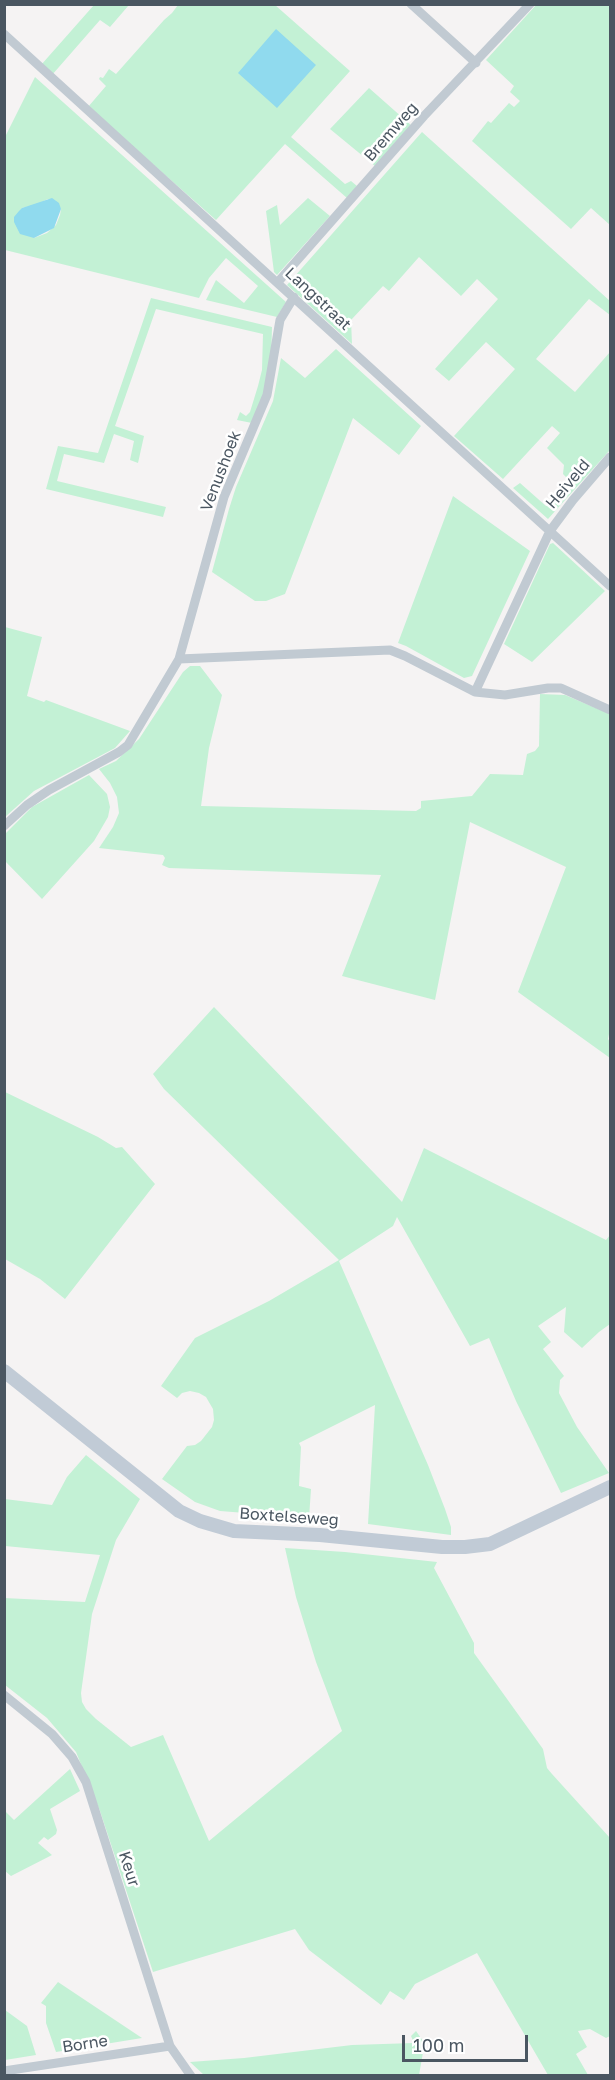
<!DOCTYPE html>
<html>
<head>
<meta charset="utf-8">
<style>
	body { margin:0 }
	#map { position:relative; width:615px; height:2080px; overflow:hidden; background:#f5f3f3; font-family:"Golos Text",sans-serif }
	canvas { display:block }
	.frame { position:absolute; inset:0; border:6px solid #4a5661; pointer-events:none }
	.scale { position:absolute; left:402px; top:2035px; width:126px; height:27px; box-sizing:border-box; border:3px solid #4a5661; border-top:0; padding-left:8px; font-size:18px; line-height:21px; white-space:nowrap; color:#4a5661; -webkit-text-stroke:4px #fff; paint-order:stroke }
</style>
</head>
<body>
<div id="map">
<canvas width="615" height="2080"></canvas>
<div class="frame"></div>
<div class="scale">100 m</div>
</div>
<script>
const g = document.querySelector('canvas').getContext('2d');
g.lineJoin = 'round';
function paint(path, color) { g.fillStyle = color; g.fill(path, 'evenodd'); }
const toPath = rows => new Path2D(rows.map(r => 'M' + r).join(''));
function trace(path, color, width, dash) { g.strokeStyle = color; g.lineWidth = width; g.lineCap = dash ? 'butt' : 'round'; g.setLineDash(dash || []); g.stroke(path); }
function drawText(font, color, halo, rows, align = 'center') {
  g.font = font + ' "Golos Text",sans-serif'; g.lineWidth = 5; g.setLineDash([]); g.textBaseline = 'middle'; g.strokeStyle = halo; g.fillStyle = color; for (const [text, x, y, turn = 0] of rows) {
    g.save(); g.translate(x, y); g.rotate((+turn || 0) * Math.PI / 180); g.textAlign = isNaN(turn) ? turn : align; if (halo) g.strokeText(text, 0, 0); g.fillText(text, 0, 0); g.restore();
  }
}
const green = toPath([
	[537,4,610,5,610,225,591,208,571,229,472,141,488,121,491,123,509,103,514,107,520,101,510,92,514,86,486,60],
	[94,5,129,5,110,27,100,20,52,75,41,65],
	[178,5,275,5,350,71,291,137,345,184,351,181,357,186,347,198,285,144,216,220,88,107,106,86,99,79,100,77,103,78,109,69,116,74,164,20,172,13],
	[35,77,286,302,277,317,206,300,216,280,244,303,258,286,226,258,209,278,199,298,5,250,5,137],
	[48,199,61,209,60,215,56,225,47,233,34,238,22,208,35,205],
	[369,88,412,126,375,166,330,129],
	[422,132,610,301,610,315,589,299,536,359,575,392,610,352,610,450,548,519,513,488,520,483,546,506,551,506,572,483,563,474,564,465,547,448,560,433,552,426,503,479,454,436,515,369,486,342,449,381,435,369,498,299,477,279,461,296,419,257,389,291,383,286,351,320,352,344,287,285],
	[308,198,330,216,277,275,274,272,266,211,277,205,280,225],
	[151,298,272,327,271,364,267,385,252,423,237,420,240,412,246,416,250,412,258,386,262,370,263,334,156,309,115,426,144,436,138,463,130,460,134,441,114,434,104,463,64,454,57,481,166,507,163,517,46,489,58,446,98,453],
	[336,349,421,426,399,455,353,418,285,594,266,601,255,601,212,572,229,509,236,487,273,401,281,358,305,378],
	[453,496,530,551,472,676,464,678,406,646,398,643],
	[553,543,605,591,532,662,504,644,550,544],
	[5,627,42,637,27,696,44,702,46,700,130,731,115,748,34,791,5,817],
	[190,666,200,666,222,695,209,748,201,806,416,811,421,808,421,801,472,796,490,774,523,775,527,754,535,751,539,746,540,694,565,695,610,714,610,1029,608,1039,610,1042,610,1058,518,992,566,867,470,822,435,1000,342,976,381,875,169,868,162,865,165,858,163,855,99,848,113,827,119,813,117,797,110,783,99,769,116,761,139,739,183,672],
	[89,775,107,794,110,807,108,817,94,841,42,899,5,861,5,834,32,807],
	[214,1007,402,1202,424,1148,606,1240,610,1235,610,1324,599,1332,582,1348,564,1332,566,1307,538,1326,551,1342,543,1349,564,1376,560,1380,559,1393,577,1427,609,1473,561,1493,516,1401,489,1338,470,1346,397,1217,393,1226,339,1261,428,1465,445,1509,451,1527,451,1535,368,1524,375,1405,299,1443,301,1447,299,1486,311,1489,309,1518,220,1511,195,1502,162,1479,187,1446,195,1445,201,1441,212,1427,214,1420,213,1409,206,1397,199,1393,190,1391,182,1393,177,1398,161,1386,195,1338,269,1301,339,1260,164,1089,153,1074],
	[5,1092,98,1137,116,1148,122,1147,155,1184,65,1299,40,1279,5,1259],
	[86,1455,140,1499,116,1540,92,1614,81,1693,82,1702,86,1709,96,1719,131,1747,163,1735,209,1841,342,1731,316,1662,296,1597,285,1548,345,1552,437,1562,434,1568,474,1643,474,1653,543,1749,547,1768,552,1774,610,1838,610,2036,606,2038,590,2029,578,2031,587,2047,576,2054,588,2075,548,2075,477,1953,415,1984,404,2000,390,1991,381,2005,309,1950,295,1929,153,1972,100,1811,76,1752,47,1718,5,1685,4,1598,85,1602,100,1555,5,1546,5,1499,52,1505,67,1477],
	[70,1769,80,1791,50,1809,57,1830,56,1834,48,1840,44,1837,38,1843,52,1855,11,1876,5,1871,5,1811,14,1820],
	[58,1982,142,2038,56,2052,46,2023,46,2006,41,2003],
	[5,2010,27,2026,36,2055,5,2060],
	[416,2031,423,2041,424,2047,419,2075,204,2075,190,2062,244,2058,352,2045,414,2043,411,2036]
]);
const water = toPath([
	[276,29,316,65,277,108,238,73],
	[52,198,59,203,61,209,54,228,34,238,20,234,14,222,14,217,19,211,22,208]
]);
const street = toPath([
	[411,4,476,63],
	[4,34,610,586],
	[278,282,424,116,530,4],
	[179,659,390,650,405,656,475,692,505,695,548,688,561,688,610,710],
	[475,692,550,531,573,500,610,457],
	[4,826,27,805,49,790,119,752,128,745,179,659,224,497,267,395,280,320,294,297],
	[4,1695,52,1734,72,1757,86,1782,170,2046,191,2076],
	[4,2071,170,2046]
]);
const secondary = toPath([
	[4,1371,179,1511,200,1521,234,1531,320,1535,442,1547,465,1547,490,1544,610,1487]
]);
const streetNames = [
	["Bremweg",391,132,-49],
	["Langstraat",318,299,43],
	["Venushoek",221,471,-69],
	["Heiveld",568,484,-50],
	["Boxtelseweg",289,1517,4],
	["Keur",129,1869,72],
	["Borne",85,2044,-9]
];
paint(green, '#c3f1d5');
paint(water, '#90daee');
trace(street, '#c1cad2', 9);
trace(secondary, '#c1cbd6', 14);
drawText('16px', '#4a5661', '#fff', streetNames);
</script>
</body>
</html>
